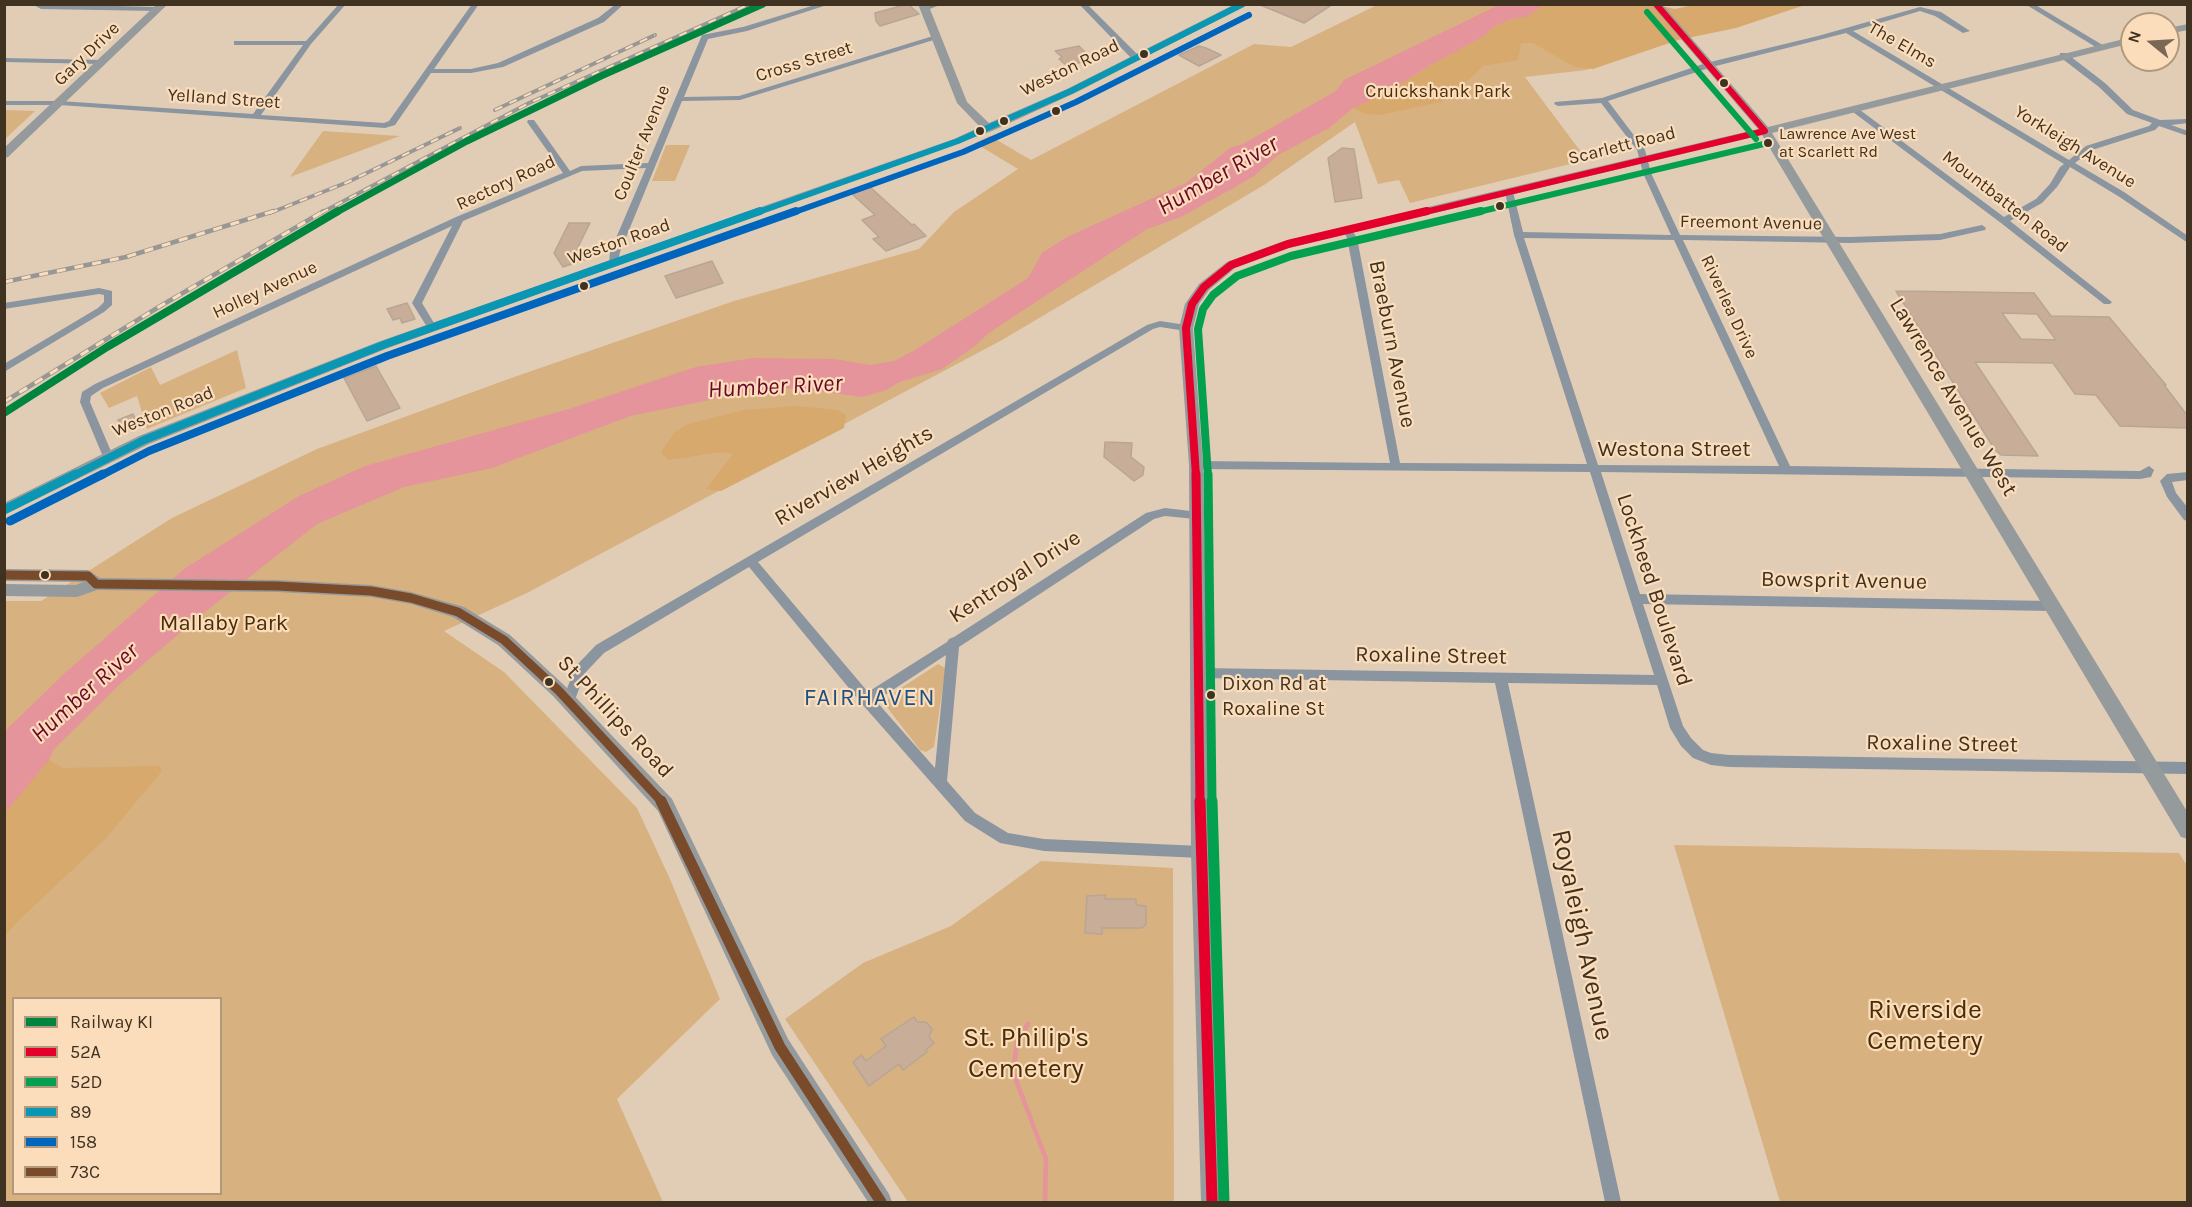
<!DOCTYPE html>
<html>
<head>
<meta charset="utf-8">
<style>
	body { margin:0 }
	#map { position:relative; width:2192px; height:1207px; overflow:hidden; background:#e1cdb6; font-family:Karla,sans-serif }
	canvas { display:block }
	.frame { position:absolute; inset:0; border:6px solid #403221; pointer-events:none }
	.legend { position:absolute; left:12px; top:997px; width:210px; height:198px; box-sizing:border-box; background:#fbddbb; border:2px solid #b0997d; margin:0; padding:8px 10px; list-style:none; font-size:18px; color:#403221 }
	.legend li { display:flex; align-items:center; gap:12px; height:30px }
	.legend b { width:30px; border:2px solid #b0997d }
	.north { position:absolute; left:2120px; top:12px; width:60px; height:60px; box-sizing:border-box; background:#fbddbb; border:2px solid #b0997d; border-radius:50%; rotate:288deg; font-size:16px; font-weight:700; line-height:24px; text-align:center; color:#403221 }
	.north::after { content:''; display:block; margin:auto; width:21px; height:27px; background:#786855; clip-path:polygon(50% 0,100% 100%,50% 72%,0 100%) }
</style>
</head>
<body>
<div id="map">
<canvas width="2192" height="1207"></canvas>
<div class="frame"></div>
<ul class="legend">
<li><b style="height:8px;background:#00853f"></b>Railway KI</li>
<li><b style="height:8px;background:#e4002b"></b>52A</li>
<li><b style="height:8px;background:#03a04f"></b>52D</li>
<li><b style="height:8px;background:#0a97b4"></b>89</li>
<li><b style="height:8px;background:#0065bd"></b>158</li>
<li><b style="height:8px;background:#7a4b2a"></b>73C</li>
</ul>
<div class="north">N</div>
</div>
<script>
const g = document.querySelector('canvas').getContext('2d');
g.lineJoin = 'round';
function paint(path, color) { g.fillStyle = color; g.fill(path, 'evenodd'); }
const toPath = rows => new Path2D(rows.map(r => 'M' + r).join(''));
function trace(path, color, width, dash) { g.strokeStyle = color; g.lineWidth = width; g.lineCap = dash ? 'butt' : 'round'; g.setLineDash(dash || []); g.stroke(path); }
function drawText(font, color, halo, rows, align = 'center') {
  g.font = font + ' Karla,sans-serif'; g.lineWidth = 4.5; g.setLineDash([]); g.textBaseline = 'middle'; g.strokeStyle = halo; g.fillStyle = color; for (const [text, x, y, turn = 0] of rows) {
    g.save(); g.translate(x, y); g.rotate((+turn || 0) * Math.PI / 180); g.textAlign = isNaN(turn) ? turn : align; if (halo) g.strokeText(text, 0, 0); g.fillText(text, 0, 0); g.restore();
  }
}
const green = toPath([
	[1379,4,1646,5,1678,40,1586,70,1525,77,1587,160,1410,203,1399,180,1378,184,1355,122,1264,185,1002,340,527,593,444,631,504,672,637,808,670,879,720,999,617,1099,663,1202,5,1202,5,601,41,601,172,518,317,449,514,377,734,301,919,249,954,212,1018,169,975,143,990,136,1031,160,1254,44,1291,47],
	[14,998,220,998,220,1194,14,1194],
	[5,110,35,111,5,139],
	[323,131,400,136,290,177],
	[666,145,690,145,675,181,652,181],
	[237,350,246,388,147,429,137,396,109,408,100,393,151,367,160,385],
	[938,664,945,668,945,672,934,747,926,752,920,750,886,706,889,697,898,690],
	[1674,845,2179,853,2188,867,2187,1202,1780,1202],
	[1041,861,1173,868,1174,1202,908,1202,785,1019,863,963,951,926]
]);
const forest = toPath([
	[1650,4,1675,9,1697,4,1805,5,1736,28,1678,40,1593,69,1575,67,1533,43,1521,43,1518,60,1483,66,1460,88,1441,102,1379,115,1366,114,1353,108,1383,95,1432,64,1481,38,1495,26,1512,19,1526,17,1540,5],
	[796,406,838,410,846,415,844,428,721,491,706,489,733,454,722,452,668,460,661,452,675,432,688,424,744,410],
	[49,760,63,768,159,766,162,771,106,838,17,922,5,936,5,813]
]);
const water = toPath([
	[1499,5,1543,5,1526,17,1512,19,1495,26,1481,38,1432,64,1383,95,1353,108,1329,128,1278,155,1254,176,1235,187,1181,217,1147,229,981,338,953,350,886,390,862,397,800,388,755,391,630,416,492,468,404,487,317,524,196,619,119,685,53,750,49,760,5,813,5,731,66,672,184,569,299,496,365,466,569,409,696,367,753,358,834,359,870,365,894,361,915,350,1028,278,1042,253,1067,237,1186,183,1230,148,1243,144,1336,91,1344,80]
]);
const stream = toPath([
	[1028,1024,1017,1043,1013,1072,1046,1159,1045,1202]
]);
const river = toPath([
	[984,321,991,323,994,327,991,331,975,346,942,369,890,385,883,383,880,378,883,373,928,359,961,338,977,323,984,321]
]);
const building = toPath([
	[908,4,919,14,880,26,876,21,875,13,908,4],
	[1258,4,1333,4,1304,23,1258,4],
	[1079,46,1088,55,1078,58,1082,62,1067,66,1059,59,1062,57,1055,51,1079,46],
	[1199,46,1206,48,1221,55,1199,66,1179,55,1199,46],
	[1342,148,1354,149,1362,198,1335,202,1328,158,1342,148],
	[870,187,912,225,914,224,926,236,886,251,873,239,879,237,862,220,875,215,852,194,870,187],
	[569,223,590,223,577,249,584,260,563,267,554,253,569,223],
	[712,261,723,283,676,298,665,276,712,261],
	[1896,291,2034,293,2051,316,2109,317,2166,385,2164,385,2187,415,2187,428,2120,426,2096,395,2075,394,2053,363,1975,362,2038,456,2001,455,1995,450,1896,291],
	[2002,313,2037,314,2056,340,2021,339,2002,313],
	[407,303,415,319,402,323,400,318,393,320,387,309,407,303],
	[376,366,400,408,367,421,344,378,376,366],
	[133,414,139,426,124,432,118,420,133,414],
	[1105,442,1132,443,1131,457,1144,467,1143,475,1134,481,1104,457,1105,442],
	[1106,895,1105,899,1136,899,1136,905,1146,906,1146,924,1142,928,1102,928,1102,934,1085,933,1087,896,1106,895],
	[914,1017,917,1022,926,1022,932,1029,929,1037,934,1043,926,1050,927,1052,903,1070,899,1064,869,1086,853,1062,861,1055,866,1061,886,1046,881,1039,914,1017]
]);
const street = toPath([
	[32,4,158,7,162,9,158,11,41,9,32,4],
	[339,4,346,4,311,44,261,115,384,123,389,121,472,4,479,4,434,69,471,69,498,63,598,18,616,4,624,4,604,22,503,67,471,73,431,73,395,125,385,128,60,105,4,105,4,101,60,101,253,114,303,45,234,45,234,41,306,41,339,4],
	[818,4,830,4,747,31,708,39,684,97,739,96,933,36,940,38,740,100,682,101,620,252,617,266,611,266,609,264,610,252,646,168,582,171,463,221,422,303,437,328,435,330,429,330,412,303,452,226,103,388,91,396,90,402,113,456,108,460,104,459,80,402,82,392,95,384,456,217,563,173,527,122,528,120,534,120,570,171,581,166,648,163,702,35,743,27,818,4],
	[931,4,942,4,925,11,921,9,931,4],
	[1079,4,1087,4,1139,56,1139,60,1133,60,1079,4],
	[2025,4,2034,4,2106,47,2099,49,2025,4],
	[1920,7,1941,12,1970,31,1963,33,1935,16,1920,11,1853,31,2069,160,2086,146,2149,126,2152,123,2127,114,2099,87,2060,57,2060,53,2066,53,2105,83,2133,110,2160,120,2188,119,2188,123,2171,125,2188,131,2188,136,2159,126,2155,130,2092,150,2075,163,2124,192,2188,236,2188,243,2118,196,2070,167,2057,187,2042,203,2010,221,2112,302,2110,304,2104,304,2001,223,1849,109,1856,107,2004,217,2036,199,2050,184,2060,167,2064,164,1846,33,1712,67,1608,101,1645,150,1651,173,1680,235,1850,237,1940,234,1982,225,1986,228,1985,230,1940,240,1850,243,1683,240,1790,466,2140,471,2149,466,2154,470,2151,477,2140,479,1601,472,1640,594,2051,601,2055,603,2057,606,2055,609,2051,611,1643,604,1683,726,1691,738,1703,750,1711,753,1729,755,2188,762,2188,774,1729,767,1711,765,1693,758,1681,746,1670,728,1657,685,1508,683,1621,1202,1605,1202,1495,683,1200,678,1196,677,1194,673,1196,669,1200,668,1654,675,1590,472,1196,469,1191,465,1196,461,1390,463,1347,238,1343,229,1347,226,1350,227,1357,238,1400,463,1587,464,1514,235,1505,192,1509,189,1513,192,1523,232,1671,235,1643,173,1637,150,1601,103,1558,106,1554,104,1555,102,1602,98,1706,63,1818,36,1920,7],
	[1524,238,1674,240,1779,466,1598,465,1524,238],
	[4,58,101,60,105,62,101,64,4,62,4,58],
	[99,288,112,291,112,305,104,312,4,372,4,364,98,308,104,302,104,295,99,294,4,309,4,303,99,288],
	[1160,321,1186,325,1191,328,1186,331,1160,327,1153,329,758,562,868,692,947,642,949,639,954,637,1146,513,1165,508,1199,512,1201,515,1195,519,1165,516,1154,519,959,647,947,781,975,813,1008,833,1044,839,1201,846,1206,848,1208,852,1206,856,1201,858,1044,851,1000,843,965,821,862,704,749,567,604,653,585,673,573,705,568,706,563,705,562,701,576,666,596,645,1147,325,1160,321],
	[946,655,935,768,876,701,946,655],
	[2188,472,2188,480,2172,482,2176,493,2188,508,2188,521,2184,520,2167,497,2160,481,2167,474,2188,472]
]);
const secondary = toPath([
	[157,4,168,4,8,157,4,158,4,148,157,4],
	[918,4,928,4,967,102,989,123,1067,89,1235,4,1249,4,1075,93,992,131,388,348,149,444,4,515,4,503,139,436,378,342,954,139,980,127,957,103,918,4],
	[1651,4,1662,4,1768,127,2132,37,2132,43,1772,133,2188,813,2188,839,2181,837,1762,135,1292,247,1235,268,1209,290,1199,304,1193,328,1203,465,1211,852,1224,1202,1201,1202,1191,852,1189,465,1179,328,1185,304,1199,284,1227,262,1284,241,1758,129,1651,4],
	[2188,24,2188,30,2168,34,2168,28,2188,24],
	[4,569,88,570,100,578,277,580,371,585,411,592,464,607,510,635,565,686,672,799,788,1039,889,1194,892,1202,868,1202,772,1055,658,811,553,696,498,645,453,617,411,604,371,597,277,592,97,590,77,597,4,596,4,584,76,585,83,582,4,581,4,569]
]);
const railFar1 = toPath([
	[495,110,655,35],
	[270,213,348,182,460,128],
	[321,213,529,103,750,4]
]);
const rail = toPath([
	[4,282,126,257,274,211],
	[4,402,162,305,324,211]
]);
const bus1Far3 = toPath([
	[1656,4,1765,131],
	[1421,213,1765,131]
]);
const bus1Far2 = toPath([
	[1196,476,1186,328,1192,304,1204,287,1231,265,1288,244,1427,211]
]);
const bus1Far1 = toPath([
	[1196,474,1200,802]
]);
const bus1 = toPath([
	[1200,801,1212,1202]
]);
const bus2Far3 = toPath([
	[1647,12,1756,139],
	[1474,213,1768,143]
]);
const bus2Far2 = toPath([
	[1208,476,1198,329,1203,309,1213,295,1237,276,1291,256,1481,211]
]);
const bus2Far1 = toPath([
	[1208,474,1212,802]
]);
const bus2 = toPath([
	[1212,801,1224,1202]
]);
const bus3Far2 = toPath([
	[756,213,958,141,1071,91,1243,4]
]);
const bus3Far1 = toPath([
	[73,476,144,440,383,345,760,211]
]);
const bus3 = toPath([
	[4,510,76,474]
]);
const bus4Far2 = toPath([
	[792,213,963,152,1076,102,1249,15]
]);
const bus4Far1 = toPath([
	[100,476,149,451,387,356,796,211]
]);
const bus4 = toPath([
	[10,521,103,474]
]);
const bus5Far1 = toPath([
	[4,575,88,576,96,584,277,586,371,591,411,598,458,612,504,640,559,691,662,802]
]);
const bus5 = toPath([
	[661,801,780,1047,881,1202]
]);
const rail1Far1 = toPath([
	[335,213,467,141,601,76,763,4]
]);
const rail1 = toPath([
	[4,413,107,347,338,211]
]);
const markers = [
	[1144,54,5,"#403221"],
	[1724,83,5,"#403221"],
	[1056,111,5,"#403221"],
	[1004,121,5,"#403221"],
	[980,131,5,"#403221"],
	[1768,143,5,"#403221"],
	[1500,206,5,"#403221"],
	[584,286,5,"#403221"],
	[45,575,5,"#403221"],
	[549,682,5,"#403221"],
	[1211,695,5,"#403221"]
];
const farBusnames = [
	["Lawrence Ave West",1779,134],
	["at Scarlett Rd",1779,152]
];
const farStreetnames = [
	["The Elms",1902,45,30],
	["Gary Drive",87,54,-44],
	["Cross Street",804,62,-17],
	["Weston Road",1070,68,-26],
	["Yelland Street",224,99,4],
	["Coulter Avenue",642,143,-68],
	["Scarlett Road",1622,146,-14],
	["Yorkleigh Avenue",2075,147,32],
	["Rectory Road",506,183,-25],
	["Mountbatten Road",2005,202,38],
	["Freemont Avenue",1751,223,1],
	["Weston Road",619,242,-19],
	["Holley Avenue",265,290,-25],
	["Riverlea Drive",1729,307,65],
	["Weston Road",163,412,-22]
];
const farParknames = [
	["Cruickshank Park",1438,92]
];
const busNames = [
	["Dixon Rd at",1222,684],
	["Roxaline St",1222,709]
];
const streetNames = [
	["Braeburn Avenue",1392,344,79],
	["Lawrence Avenue West",1953,397,59],
	["Westona Street",1674,450],
	["Riverview Heights",854,476,-30],
	["Kentroyal Drive",1015,577,-33],
	["Bowsprit Avenue",1844,581,1],
	["Lockheed Boulevard",1654,590,72],
	["Roxaline Street",1431,656,1],
	["St Phillips Road",615,717,47],
	["Roxaline Street",1942,744,1]
];
const parkNames = [
	["Mallaby Park",224,624]
];
const waterNames = [
	["Humber River",1218,176,-30],
	["Humber River",775,387,-3],
	["Humber River",85,693,-42]
];
const neighbourhoodNames = [
	["FAIRHAVEN",870,698]
];
const nearStreetnames = [
	["Royaleigh Avenue",1582,935,78]
];
const nearParknames = [
	["Riverside",1925,1010],
	["Cemetery",1925,1041],
	["St. Philip's",1026,1038],
	["Cemetery",1026,1069]
];
paint(green, '#d8b181');
paint(forest, '#d7a96c');
paint(water, '#e4949a');
trace(stream, '#e4949a', 4.5);
paint(river, '#e4949a');
paint(building, '#c8ae99');
trace(building, '#b7a595', 1.5);
paint(street, '#8b959f');
paint(secondary, '#959a9c');
trace(railFar1, '#999796', 4);
trace(rail, '#999796', 4.5);
trace(railFar1, '#fbddbb', 2, [8]);
trace(rail, '#fbddbb', 3, [9]);
trace(bus1Far3, '#e4002b', 6);
trace(bus1Far2, '#e4002b', 8);
trace(bus1Far1, '#e4002b', 9);
trace(bus1, '#e4002b', 11);
trace(bus2Far3, '#03a04f', 6);
trace(bus2Far2, '#03a04f', 8);
trace(bus2Far1, '#03a04f', 9);
trace(bus2, '#03a04f', 11);
trace(bus3Far2, '#0a97b4', 6);
trace(bus3Far1, '#0a97b4', 8);
trace(bus3, '#0a97b4', 9);
trace(bus4Far2, '#0065bd', 6);
trace(bus4Far1, '#0065bd', 8);
trace(bus4, '#0065bd', 9);
trace(bus5Far1, '#7a4b2a', 9);
trace(bus5, '#7a4b2a', 11);
trace(rail1Far1, '#00853f', 7);
trace(rail1, '#00853f', 8);
for (const [x, y, r, color] of markers) { const dot = new Path2D(); dot.arc(x, y, r, 0, 2 * Math.PI); g.fillStyle = color; g.fill(dot); trace(dot, '#fbddbb', 2); }
drawText('16px', '#403221', '#fbddbb', farBusnames, 'left');
drawText('18px', '#403221', '#fbddbb', farStreetnames);
drawText('18px', '#482d06', '#fbddbb', farParknames);
drawText('20px', '#403221', '#fbddbb', busNames, 'left');
drawText('22px', '#403221', '#fbddbb', streetNames);
drawText('22px', '#482d06', '#fbddbb', parkNames);
drawText('italic 24px', '#690728', '#fbddbb', waterNames);
g.letterSpacing = '1.5px';
drawText('24px', '#1c5183', '#fbddbb', neighbourhoodNames);
g.letterSpacing = '0px';
drawText('27px', '#403221', '#fbddbb', nearStreetnames);
drawText('27px', '#482d06', '#fbddbb', nearParknames);
</script>
</body>
</html>
